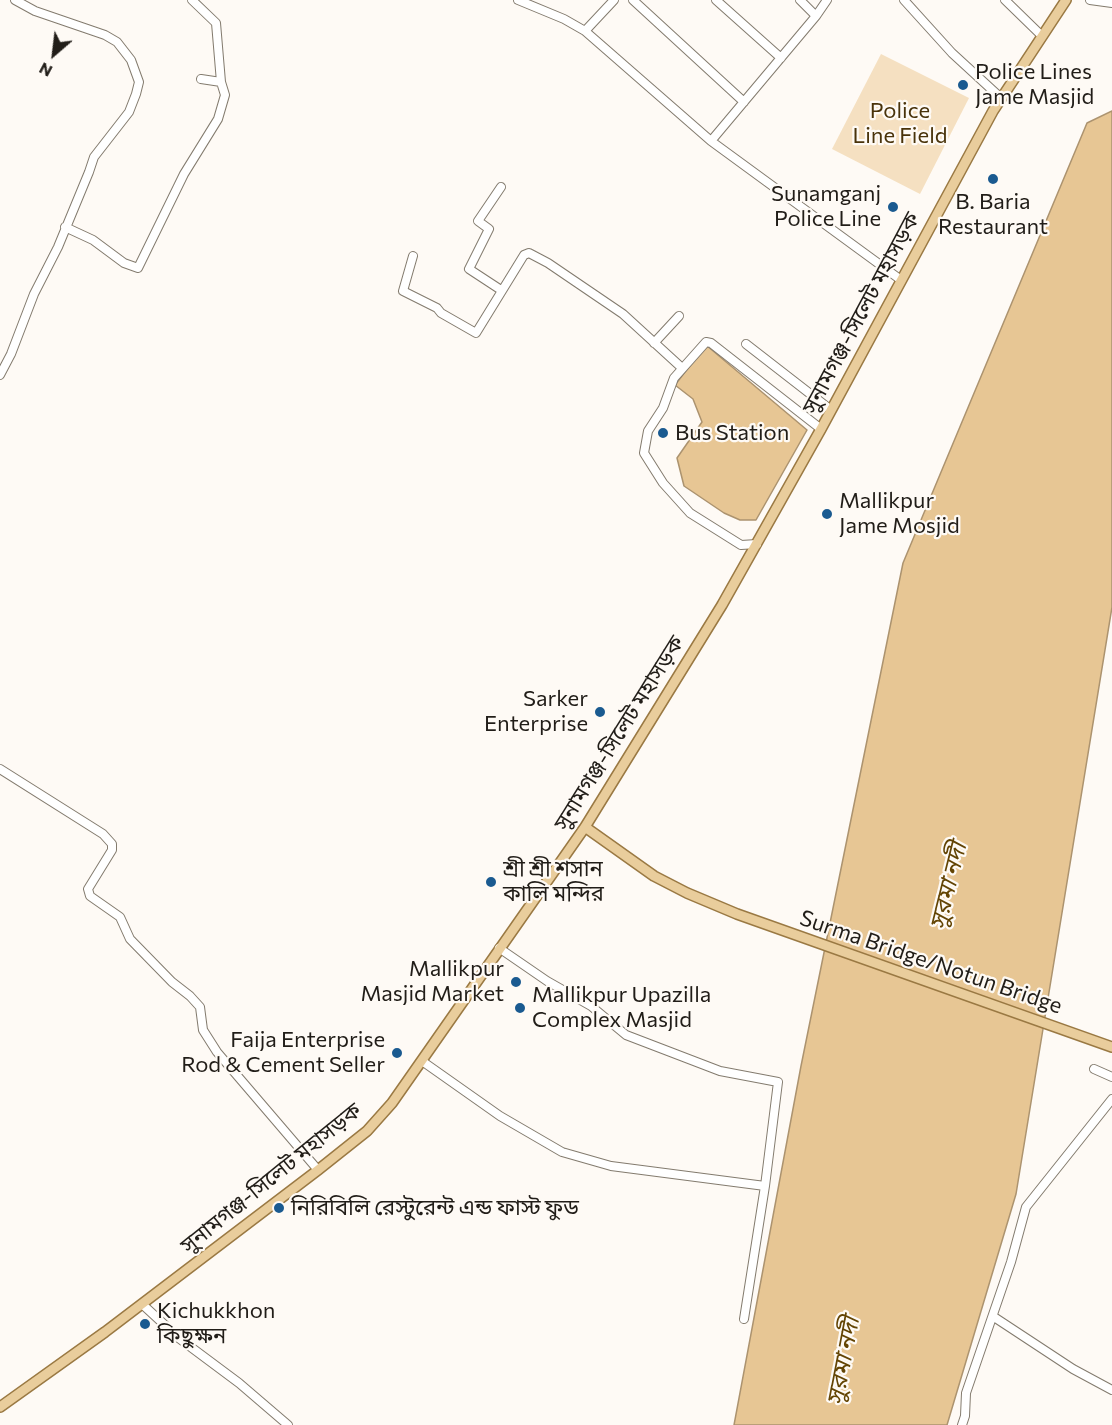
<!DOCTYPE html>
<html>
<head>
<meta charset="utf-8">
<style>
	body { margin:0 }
	#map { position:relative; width:1112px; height:1425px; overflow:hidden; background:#fefaf5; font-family:Commissioner,sans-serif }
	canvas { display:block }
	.north { position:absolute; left:24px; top:24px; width:60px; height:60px; -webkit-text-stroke:4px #fefaf5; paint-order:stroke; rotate:208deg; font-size:16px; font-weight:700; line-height:24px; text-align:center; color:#211d18 }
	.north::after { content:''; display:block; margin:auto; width:21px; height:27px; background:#211d18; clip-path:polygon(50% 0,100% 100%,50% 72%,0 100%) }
</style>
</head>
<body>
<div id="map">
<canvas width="1112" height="1425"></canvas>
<div class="north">N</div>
</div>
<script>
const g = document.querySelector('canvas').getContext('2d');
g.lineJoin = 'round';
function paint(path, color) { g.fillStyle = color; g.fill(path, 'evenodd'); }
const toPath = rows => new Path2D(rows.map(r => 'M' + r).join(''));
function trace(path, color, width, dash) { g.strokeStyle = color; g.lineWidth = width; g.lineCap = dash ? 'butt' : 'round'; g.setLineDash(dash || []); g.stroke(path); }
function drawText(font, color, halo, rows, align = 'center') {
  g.font = font + ' Commissioner,"Noto Sans Bengali",sans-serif'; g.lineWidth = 4.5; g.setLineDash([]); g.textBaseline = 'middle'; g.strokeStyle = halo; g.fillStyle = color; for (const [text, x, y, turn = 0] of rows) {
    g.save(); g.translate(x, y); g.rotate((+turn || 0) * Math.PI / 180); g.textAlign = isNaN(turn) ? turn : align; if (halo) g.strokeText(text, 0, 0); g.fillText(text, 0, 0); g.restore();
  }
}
const green = toPath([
	[881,54,969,98,920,194,832,149]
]);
const water = toPath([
	[1112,111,1112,607,1016,1194,947,1425,734,1425,801,1066,903,563,1087,123,1112,111],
	[706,345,807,430,756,520,740,520,724,513,684,486,677,458,702,422,693,399,675,385,706,345]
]);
const minor = toPath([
	[192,0,216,23,221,82,201,79],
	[518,0,564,19,585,31],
	[614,0,585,31,711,141,901,280],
	[633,0,744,102],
	[716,0,781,58],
	[904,0,952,53,1001,98],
	[1005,0,1042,36],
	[1090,0,1112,3],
	[816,16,827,0],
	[711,141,816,16,800,0],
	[501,187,478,221,489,229,469,269,501,290],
	[65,227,93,240,124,263,138,268,184,174,218,119,225,95,221,82],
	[413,256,403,291,437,308,441,313,476,333,524,255,529,253,548,263,623,314,682,368],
	[654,343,679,316],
	[746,344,831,410],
	[0,375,11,354,34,294,58,247,89,172,94,157,129,112,136,94,139,82,131,60,117,42,105,35,35,11,15,0],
	[757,544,741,545,690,513,663,483,644,453,648,431,663,408,674,378,706,342,711,343,821,429],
	[0,769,103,834,112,844,112,850,88,889,90,896,120,917,130,939,172,982,190,996,200,1007,203,1030,217,1052,318,1170],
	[499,948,547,981,591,1006,626,1035,720,1071,778,1082,765,1186,744,1319],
	[422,1061,500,1116,562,1152,611,1166,765,1186],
	[1094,1069,1112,1077],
	[142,1304,180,1339,239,1383,288,1425],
	[994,1317,1073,1369,1112,1390],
	[962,1425,965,1416,966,1393,1011,1262,1026,1207,1112,1099]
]);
const major = toPath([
	[585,827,654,876,687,893,737,914,1112,1047],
	[0,1407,105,1332,318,1170,367,1131,392,1103,585,827,722,605,821,429,993,111,1066,0]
]);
const markers = [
	[963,85,6,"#1a5a90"],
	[993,179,6,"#1a5a90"],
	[893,207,6,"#1a5a90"],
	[663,433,6,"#1a5a90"],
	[827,514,6,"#1a5a90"],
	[600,712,6,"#1a5a90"],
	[491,882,6,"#1a5a90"],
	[516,982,6,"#1a5a90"],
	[520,1008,6,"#1a5a90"],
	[397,1053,6,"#1a5a90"],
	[279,1208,6,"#1a5a90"],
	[145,1324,6,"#1a5a90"]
];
const poiNames = [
	["Police Lines",975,72],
	["Jame Masjid",975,97],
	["Sunamganj",881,194,"right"],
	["Police Line",881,219,"right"],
	["B. Baria",993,202,"center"],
	["Restaurant",993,227,"center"],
	["Bus Station",675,433],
	["Mallikpur",839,501],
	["Jame Mosjid",839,526],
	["Sarker",588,699,"right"],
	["Enterprise",588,724,"right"],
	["শ্রী শ্রী শসান",503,869],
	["কালি মন্দির",503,894],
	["Mallikpur",504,969,"right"],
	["Masjid Market",504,994,"right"],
	["Mallikpur Upazilla",532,995],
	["Complex Masjid",532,1020],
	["Faija Enterprise",385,1040,"right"],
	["Rod & Cement Seller",385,1065,"right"],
	["নিরিবিলি রেস্টুরেন্ট এন্ড ফাস্ট ফুড",291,1208],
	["Kichukkhon",157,1311],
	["কিছুক্ষন",157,1336]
];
const parkNames = [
	["Police",900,111],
	["Line Field",900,136]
];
const streetNames = [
	["সুনামগঞ্জ-সিলেট মহাসড়ক",861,313,-62],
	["সুনামগঞ্জ-সিলেট মহাসড়ক",619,733,-58],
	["Surma Bridge/Notun Bridge",931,962,19],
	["সুনামগঞ্জ-সিলেট মহাসড়ক",271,1178,-39]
];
const waterNames = [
	["সুরমা নদী",948,886,-76],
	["সুরমা নদী",843,1361,-79]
];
paint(green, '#f5e0c1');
paint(water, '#e7c694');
trace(water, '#ac936f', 1.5);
trace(minor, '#837b6e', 10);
trace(major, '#9a7943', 12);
trace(minor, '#fff', 8);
trace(major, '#e9cd9c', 9);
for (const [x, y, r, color] of markers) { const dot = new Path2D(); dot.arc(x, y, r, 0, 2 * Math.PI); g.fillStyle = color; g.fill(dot); trace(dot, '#fefaf5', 2); }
drawText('22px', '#211d18', '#fefaf5', poiNames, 'left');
drawText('22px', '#49330a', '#fefaf5', parkNames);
drawText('22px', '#211d18', '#fefaf5', streetNames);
drawText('italic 24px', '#634403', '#fefaf5', waterNames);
</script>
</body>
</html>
